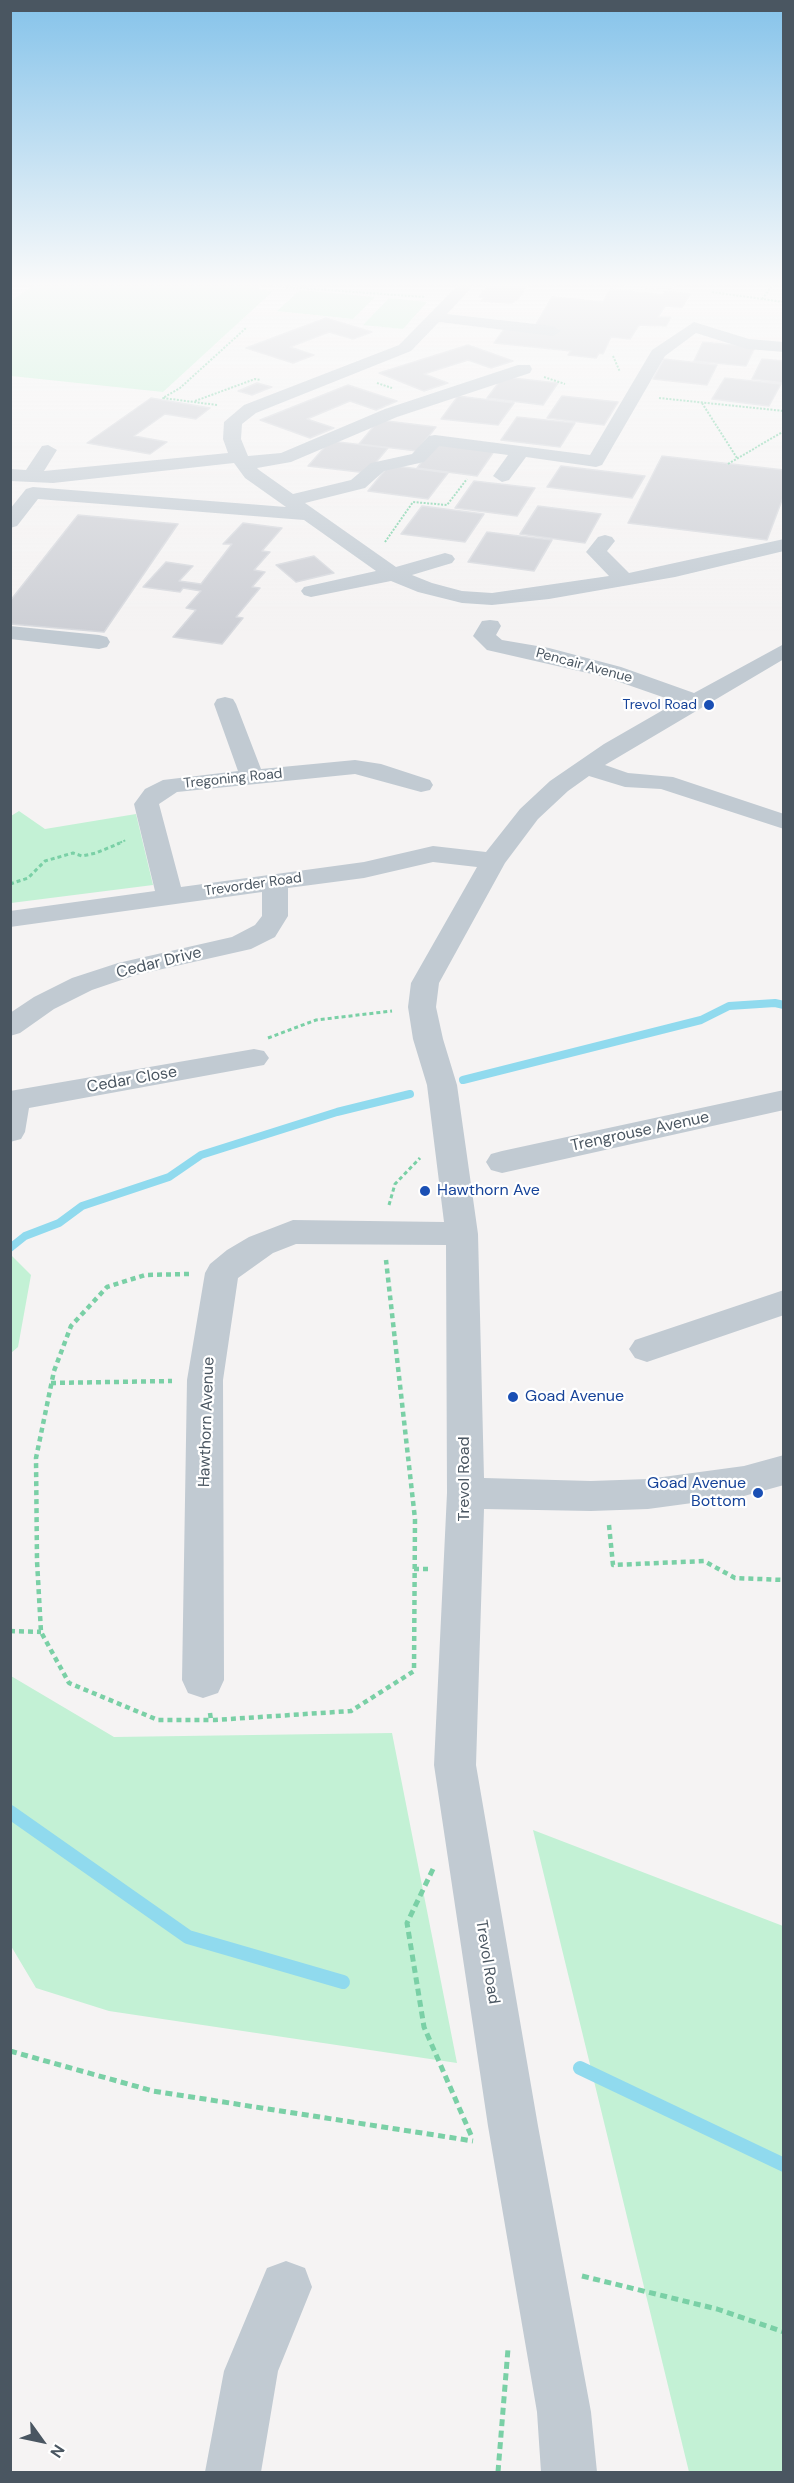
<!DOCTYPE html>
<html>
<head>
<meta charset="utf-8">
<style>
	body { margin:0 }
	#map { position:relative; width:794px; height:2483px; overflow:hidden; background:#f5f3f3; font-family:"DM Sans",sans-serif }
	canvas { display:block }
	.frame { position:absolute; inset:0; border:12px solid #4a5661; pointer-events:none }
	.north { position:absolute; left:12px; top:2411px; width:60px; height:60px; -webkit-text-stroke:4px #fff; paint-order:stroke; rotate:123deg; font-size:16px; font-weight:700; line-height:24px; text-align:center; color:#4a5661 }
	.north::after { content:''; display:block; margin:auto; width:21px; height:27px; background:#4a5661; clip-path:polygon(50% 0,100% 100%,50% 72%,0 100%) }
</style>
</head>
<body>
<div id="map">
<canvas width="794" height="2483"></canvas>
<div class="frame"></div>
<div class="north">N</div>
</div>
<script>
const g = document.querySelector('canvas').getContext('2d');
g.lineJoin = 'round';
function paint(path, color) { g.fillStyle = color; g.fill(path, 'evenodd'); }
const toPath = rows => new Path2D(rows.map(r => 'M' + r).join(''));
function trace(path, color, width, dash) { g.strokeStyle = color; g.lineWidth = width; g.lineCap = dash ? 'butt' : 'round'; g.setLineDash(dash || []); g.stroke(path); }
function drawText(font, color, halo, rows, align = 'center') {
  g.font = font + ' "DM Sans",sans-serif'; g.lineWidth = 4.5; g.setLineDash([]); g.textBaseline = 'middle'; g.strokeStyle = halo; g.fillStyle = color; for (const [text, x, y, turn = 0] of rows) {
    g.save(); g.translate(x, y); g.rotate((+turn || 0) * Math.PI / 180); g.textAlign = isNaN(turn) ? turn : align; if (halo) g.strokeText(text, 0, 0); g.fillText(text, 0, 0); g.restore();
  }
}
const green = toPath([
	[33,286,261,286,258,289,273,291,163,392,11,376,11,301],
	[300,290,375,297,353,319,277,311],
	[389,298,427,302,403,329,363,325],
	[19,811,45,829,136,814,153,885,11,903,11,816],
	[11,1255,31,1275,18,1347,11,1353],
	[11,1676,114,1737,392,1733,457,2063,109,2011,36,1988,11,1946],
	[533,1830,783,1926,783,2472,689,2472]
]);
const streamFar1 = toPath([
	[463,1080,701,1020,729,1006,775,1003,784,1005],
	[10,1248,25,1236,59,1223,82,1206,169,1177,201,1155,337,1112,410,1094]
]);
const stream = toPath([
	[10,1812,188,1937,343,1982],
	[580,2068,784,2165]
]);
const building = toPath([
	[487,286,527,286,518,299,512,303,481,301,485,297,479,297,487,286],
	[625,286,673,286,671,289,625,286],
	[610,289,663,295,665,291,690,294,682,307,665,306,658,317,671,317,666,326,639,325,630,339,611,337,603,354,599,353,596,358,568,355,571,351,494,343,505,328,556,333,558,329,535,326,552,297,603,302,610,289],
	[326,318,372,332,353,339,329,332,290,347,314,355,293,363,246,348,326,318],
	[703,342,755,347,746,366,694,361,703,342],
	[468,345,513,361,491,368,468,360,424,374,448,383,424,391,379,373,468,345],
	[664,359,717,365,707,385,653,379,664,359],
	[762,359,784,361,784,383,752,379,762,359],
	[503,377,558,383,543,405,487,398,503,377],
	[725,378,781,384,769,406,712,399,725,378],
	[257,383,272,387,252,395,238,391,257,383],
	[348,385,397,401,376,410,350,401,307,419,334,428,310,438,260,420,348,385],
	[458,396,514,403,498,425,441,419,458,396],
	[562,396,618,402,604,425,547,418,562,396],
	[151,398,210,408,196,419,165,414,134,436,167,442,150,454,87,443,151,398],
	[517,417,575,423,560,447,501,440,517,417],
	[379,420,436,427,417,451,359,444,379,420],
	[330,441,388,448,367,473,308,466,330,441],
	[436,443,495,450,477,476,417,468,436,443],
	[662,456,784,470,784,495,767,540,628,523,662,456],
	[389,465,448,473,428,499,368,491,389,465],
	[561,466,645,476,632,498,547,487,561,466],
	[474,481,535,488,517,516,455,508,474,481],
	[422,506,484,514,465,542,401,534,422,506],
	[538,506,601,514,585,543,520,534,538,506],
	[78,515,178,524,104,632,10,624,10,601,78,515],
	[243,523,282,528,262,551,270,552,254,570,265,572,252,587,260,588,236,617,243,618,222,644,173,637,196,610,186,608,201,591,183,588,180,592,143,587,166,562,193,566,179,581,201,584,232,544,223,544,243,523],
	[487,532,552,540,534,571,468,562,487,532],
	[314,556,334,573,296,582,276,565,314,556]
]);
const pathFar3 = toPath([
	[272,286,425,297],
	[712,292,784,302],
	[762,299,772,286],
	[613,356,620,372],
	[544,377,565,384],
	[377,383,392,388],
	[659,398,784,411],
	[195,401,255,379,261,380],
	[702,403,737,458],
	[217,405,163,398,180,388,246,328],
	[728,464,784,431],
	[385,542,413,502,447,505,467,479],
	[117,844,126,840]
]);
const pathFar2 = toPath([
	[10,884,28,878,45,861,73,853,82,856,96,853,120,843],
	[268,1038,316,1020,392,1011],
	[389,1205,395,1184,420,1158]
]);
const pathFar1 = toPath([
	[189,1274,145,1275,107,1287,71,1326,54,1371,36,1458,37,1561,41,1632,69,1683,158,1720,211,1720],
	[51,1383,172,1381],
	[609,1525,613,1565,704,1561,735,1578,784,1580],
	[414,1569,428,1569],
	[10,1631,41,1632],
	[210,1713,211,1720,215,1720,351,1711,414,1671,415,1519,386,1260]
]);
const path = toPath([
	[433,1869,407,1923,424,2027,471,2135],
	[10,2051,153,2091,473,2141],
	[582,2276,717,2309,784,2332],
	[498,2472,508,2349]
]);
const minor = toPath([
	[457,286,473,286,447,314,553,326,561,331,553,336,439,322,411,351,256,413,242,424,241,439,248,456,281,453,385,409,518,365,530,365,532,369,530,373,397,417,291,462,257,468,259,470,293,494,351,480,371,463,412,454,429,436,435,435,590,455,652,350,694,322,749,339,784,342,784,352,747,349,696,333,665,356,602,465,596,467,526,457,509,480,502,482,493,476,508,455,439,446,424,462,384,471,365,488,305,503,396,567,445,553,452,555,455,559,452,563,412,575,432,583,462,591,492,593,609,576,586,552,598,537,605,535,612,537,615,541,607,551,629,573,784,539,784,551,675,577,549,599,492,605,462,603,418,592,391,581,311,597,304,595,301,591,304,587,376,571,304,520,38,499,17,526,10,528,10,509,26,489,33,487,286,507,245,478,234,463,53,483,10,481,10,469,26,470,42,446,48,445,57,450,44,471,228,453,223,439,224,422,244,405,399,345,457,286],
	[490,620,498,621,501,626,496,635,502,640,549,648,621,667,694,693,784,644,784,659,605,765,628,773,673,777,784,814,784,829,661,789,625,787,589,776,568,791,538,819,505,863,439,983,436,1007,443,1039,457,1085,478,1234,484,1478,591,1481,648,1479,744,1466,784,1455,784,1485,744,1496,648,1509,591,1511,484,1509,476,1765,538,2126,591,2412,597,2472,541,2472,537,2412,488,2126,434,1765,447,1493,446,1245,296,1244,273,1253,238,1278,223,1380,224,1680,218,1693,203,1698,188,1693,182,1680,187,1380,205,1273,210,1264,227,1250,249,1237,293,1220,444,1222,427,1085,413,1039,408,1007,411,983,477,867,433,862,364,878,288,888,288,916,275,937,251,949,136,975,92,990,54,1009,20,1033,10,1036,10,1013,34,997,72,978,118,963,232,937,255,925,262,916,262,892,10,927,10,911,155,891,134,804,145,789,163,780,238,771,214,704,217,699,225,697,233,699,236,704,261,769,355,760,381,764,430,780,433,785,430,790,421,792,355,774,177,792,159,804,181,887,364,862,433,846,486,852,520,809,550,781,604,744,677,702,605,677,487,650,473,636,482,621,490,620],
	[10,626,99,635,107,637,110,642,107,647,99,649,10,639,10,626],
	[254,1049,264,1051,269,1058,264,1065,29,1108,25,1132,21,1139,10,1142,10,1091,254,1049],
	[784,1090,784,1110,502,1173,491,1170,486,1162,491,1154,502,1151,784,1090],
	[784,1290,784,1315,647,1362,635,1358,629,1349,635,1340,784,1290],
	[286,2261,305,2268,312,2287,278,2371,261,2472,205,2472,224,2371,267,2268,286,2261]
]);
const markers = [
	[709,705,6,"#1a4fb4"],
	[425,1191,6,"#1a4fb4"],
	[513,1397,6,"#1a4fb4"],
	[758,1493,6,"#1a4fb4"]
];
const farStreetnames = [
	["Pencair Avenue",584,666,15],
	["Tregoning Road",233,779,-6],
	["Trevorder Road",253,885,-8]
];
const farTransitnames = [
	["Trevol Road",697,705]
];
const streetNames = [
	["Cedar Drive",159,963,-14],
	["Cedar Close",132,1080,-10],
	["Trengrouse Avenue",640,1132,-12],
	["Hawthorn Avenue",207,1422,-88],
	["Trevol Road",465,1479,-90],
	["Trevol Road",487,1962,81]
];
const transitNames = [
	["Hawthorn Ave",437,1191],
	["Goad Avenue",525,1397],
	["Goad Avenue",746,1484,"right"],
	["Bottom",746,1502,"right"]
];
paint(green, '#c3f1d5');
trace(streamFar1, '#90daee', 8);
trace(stream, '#90daee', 14);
paint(building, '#cdcfd5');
trace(building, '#d7d9de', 1.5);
trace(pathFar3, '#7ad0a6', 2, [2, 1.5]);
trace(pathFar2, '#7ad0a6', 3, [4, 3]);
trace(pathFar1, '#7ad0a6', 4.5, [5, 4]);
trace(path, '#7ad0a6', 5, [7, 4.5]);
paint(minor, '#c1cad2');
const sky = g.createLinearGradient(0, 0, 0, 633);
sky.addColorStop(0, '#85c3ea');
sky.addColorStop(0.45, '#fafafa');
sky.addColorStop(1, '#fafafa00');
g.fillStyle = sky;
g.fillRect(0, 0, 794, 633);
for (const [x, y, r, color] of markers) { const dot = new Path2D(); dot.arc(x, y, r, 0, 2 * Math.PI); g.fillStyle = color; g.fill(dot); trace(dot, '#fff', 2); }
drawText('14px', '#4a5661', '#fff', farStreetnames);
drawText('14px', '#164399', '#fff', farTransitnames, 'right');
drawText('16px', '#4a5661', '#fff', streetNames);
drawText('16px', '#164399', '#fff', transitNames, 'left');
</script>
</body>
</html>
